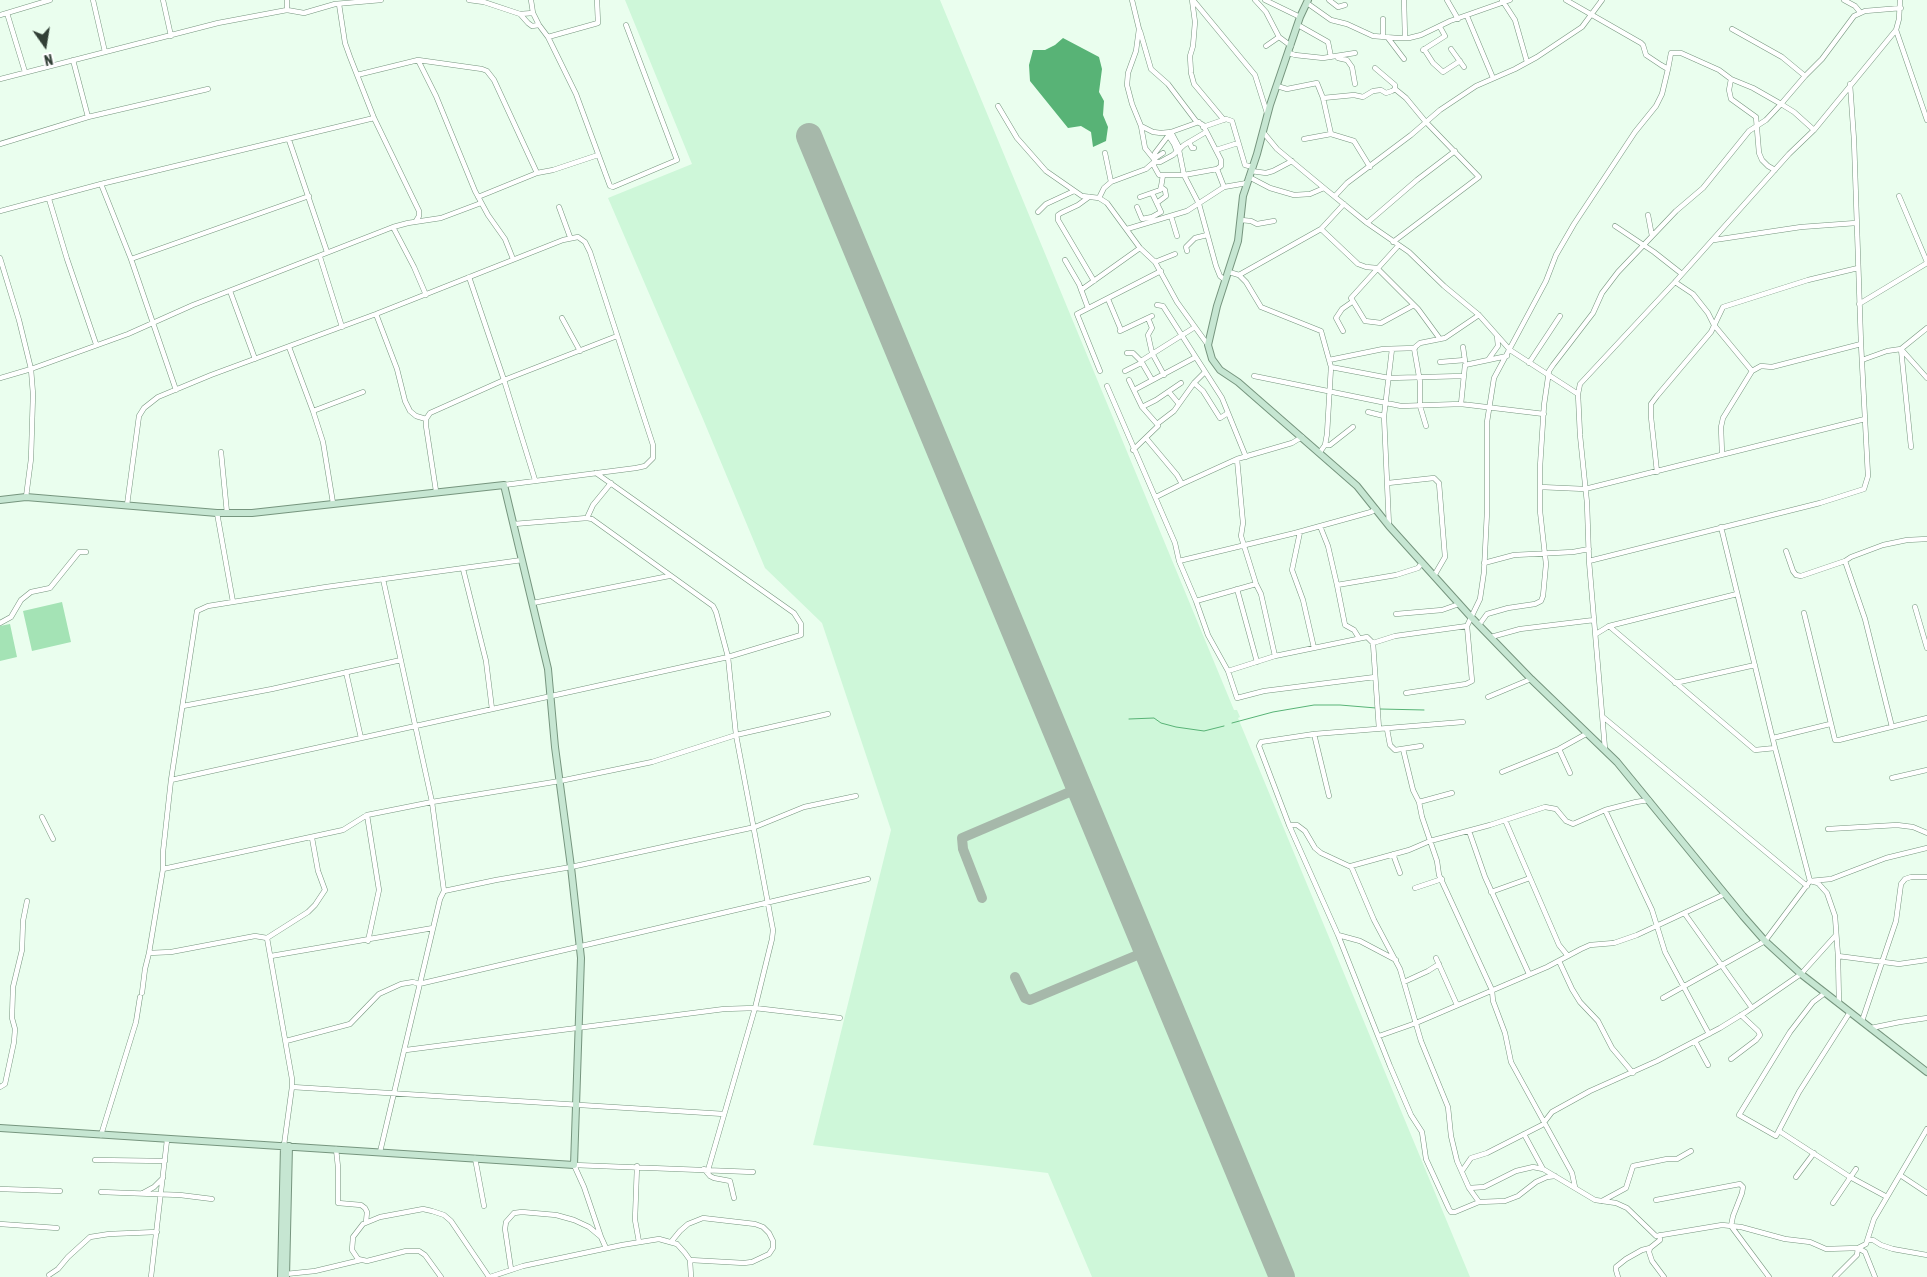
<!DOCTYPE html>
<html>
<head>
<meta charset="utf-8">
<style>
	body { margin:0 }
	#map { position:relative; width:1927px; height:1277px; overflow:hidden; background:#eafeee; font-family:"Asap Condensed",sans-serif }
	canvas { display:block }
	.north { position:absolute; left:20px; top:20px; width:50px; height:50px; -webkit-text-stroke:4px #fff; paint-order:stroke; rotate:167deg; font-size:14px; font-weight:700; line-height:20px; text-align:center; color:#324036 }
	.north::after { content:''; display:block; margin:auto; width:18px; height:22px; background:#324036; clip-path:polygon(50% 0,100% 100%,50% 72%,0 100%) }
</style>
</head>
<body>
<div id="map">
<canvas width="1927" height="1277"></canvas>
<div class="north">N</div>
</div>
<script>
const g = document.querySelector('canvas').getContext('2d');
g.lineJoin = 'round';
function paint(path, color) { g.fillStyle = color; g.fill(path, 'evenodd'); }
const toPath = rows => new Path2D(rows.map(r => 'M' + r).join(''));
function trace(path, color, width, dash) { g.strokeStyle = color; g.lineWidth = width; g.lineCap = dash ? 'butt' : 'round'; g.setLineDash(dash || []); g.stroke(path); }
const built = toPath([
	[625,0,940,0,1234,710,1237,710,1240,717,1238,718,1470,1277,1092,1277,1048,1173,813,1145,891,830,822,623,765,568,703,419,608,198,692,164]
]);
const green = toPath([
	[62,602,71,642,32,651,23,611],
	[10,624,17,657,0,661,0,626]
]);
const water = toPath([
	[1063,38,1099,57,1102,69,1099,92,1104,101,1103,115,1108,127,1106,141,1093,147,1091,132,1081,126,1068,128,1030,81,1029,65,1033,50,1045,50,1055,45]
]);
const stream = toPath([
	[1380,709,1424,710],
	[1129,719,1154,718,1161,723,1176,727,1204,731,1224,726],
	[1232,723,1273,712,1314,705,1340,705,1376,708]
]);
const taxiway = toPath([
	[982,898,963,849,962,838,1079,788],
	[1015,977,1025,998,1030,1000,1147,951]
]);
const runway = toPath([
	[809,136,1282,1277]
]);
const street = toPath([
	[93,0,105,52],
	[163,0,171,36],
	[287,0,287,10],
	[469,0,484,2,520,14,533,13],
	[531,0,533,13,539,25,548,37,576,94,610,186,613,187,677,160,626,25],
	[1132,0,1139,29,1136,51,1128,73,1127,85,1132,104,1141,126,1153,132,1161,133,1171,132,1199,122],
	[1192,0,1195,22,1193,46,1190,56,1191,73,1194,84,1224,120],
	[1193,0,1255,75,1267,113],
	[1255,0,1266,12,1279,37,1291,46],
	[1265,0,1300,17],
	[1329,0,1338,7,1345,5],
	[1404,0,1405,38],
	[1447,0,1458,19],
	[1502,0,1515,20,1527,62],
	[1566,0,1641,43,1643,45,1646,55,1661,65,1668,69,1671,53,1681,53,1719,70,1731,79,1729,90,1731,99,1756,117,1759,153,1762,160,1768,166,1775,170],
	[1844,0,1855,6,1860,12],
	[1307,3,1331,20,1347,24,1373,36,1397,38,1409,38,1421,35,1450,21,1510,0],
	[339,4,345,43,350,57,374,118,419,211,419,216,416,221],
	[7,13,25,72],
	[520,14,528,23,532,26,539,25],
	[0,15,50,0],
	[1467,16,1493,78],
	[1298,25,1328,42,1331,57],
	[1732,29,1782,57,1805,76],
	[1896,30,1927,120],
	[1140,31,1151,69,1168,84,1196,121,1203,125,1221,160,1221,166,1217,169],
	[548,37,598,23,597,0],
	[1383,37,1383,19],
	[1388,38,1404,59],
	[1266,46,1279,37],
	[1424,49,1433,63,1443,72,1460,61],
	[1451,49,1464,67],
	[1423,50,1445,36,1440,27],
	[1289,53,1295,55,1323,58,1355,53],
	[1338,58,1347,60,1352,67,1355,84],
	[73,60,88,117],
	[418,60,482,69,487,71,494,80,537,173],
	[1375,68,1395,85,1395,89,1406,98,1425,121,1479,177,1393,242],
	[357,75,418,60,436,96,475,191,488,215,505,239,513,259],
	[0,79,218,23,287,10,304,13,335,4,381,0],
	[1731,79,1753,88,1781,104,1794,112,1814,130],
	[1277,86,1287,89,1317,83,1323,98,1331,134],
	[1323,98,1354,95,1363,97,1373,91,1381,90,1386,93,1392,91,1395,89],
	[998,106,1017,138,1046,171,1082,196,1099,198,1107,203,1140,248,1155,262,1177,302,1208,345],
	[1141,126,1145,148,1153,158],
	[1203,127,1226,119,1232,121,1245,165,1253,167],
	[1206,132,1184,145,1173,155,1160,162,1154,162,1154,166,1159,175,1184,175,1217,169,1224,187],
	[1263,132,1277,149,1324,188,1367,223,1409,252,1444,286,1479,315,1510,350,1578,394],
	[1168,135,1174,144,1177,152],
	[1304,139,1331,134,1354,141,1370,167],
	[289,140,327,252],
	[1189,142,1192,148,1194,148],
	[0,144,88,117,208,89],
	[1179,150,1184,175,1199,204,1216,266,1220,276,1225,280],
	[1216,150,1238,143],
	[1105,153,1111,182],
	[1154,159,1163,153],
	[1251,171,1266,173,1273,171,1292,161],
	[1249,177,1270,188,1294,195,1310,194,1324,188],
	[101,184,131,259,176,390],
	[1335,196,1347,183,1411,135,1440,110,1476,86,1515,69,1537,57,1582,27,1602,0],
	[1899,196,1927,262],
	[478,197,537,173,553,170,598,155],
	[1089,197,1078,205,1061,213,1058,215,1058,220,1094,281],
	[1140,197,1160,190,1161,187,1163,175],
	[1099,198,1104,188,1111,182,1146,169,1154,162,1155,153,1171,132,1180,149],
	[49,199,67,259,96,344],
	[1158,202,1166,196,1165,190,1161,187],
	[559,207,570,237],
	[1137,207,1142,219,1152,217,1161,212,1152,193],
	[0,211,101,184,374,118],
	[1038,212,1046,204,1074,191],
	[1648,215,1652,236],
	[1171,216,1177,236],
	[1241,220,1251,221,1257,224,1274,221],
	[1367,223,1417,180,1455,151],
	[1615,226,1654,252,1682,274],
	[393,227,414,267,426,295],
	[1127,229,1187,211,1224,187,1247,183],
	[1321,229,1358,264,1366,267,1377,268,1418,309,1440,339],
	[1714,240,1801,227,1856,223],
	[1398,246,1351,298,1365,321,1381,323,1414,305],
	[1187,251,1186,247,1195,238,1207,235],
	[320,257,342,327],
	[0,258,19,320,31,369,33,394,31,459,26,497],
	[131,259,309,196],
	[1065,260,1079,284,1088,308],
	[1155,262,1175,254],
	[1229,272,1239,275,1246,282,1261,307,1321,331,1331,367,1327,434,1325,445,1320,452],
	[1239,275,1321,229,1344,204],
	[469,277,504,380,535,480],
	[1675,282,1693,294,1708,313,1714,325,1752,371],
	[1081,290,1140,248],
	[230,291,255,359],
	[1108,299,1121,330],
	[1859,304,1927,263],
	[1157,305,1163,306,1222,398,1246,457],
	[376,314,397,369,405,401,410,411,416,416,426,419],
	[562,318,580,351],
	[1148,318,1152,328,1148,335,1152,353,1164,375],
	[1120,331,1152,316],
	[1343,331,1336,318,1342,309,1352,302],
	[289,347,313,411,323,442,333,503],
	[1463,347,1465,361],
	[1127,353,1133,353,1141,361,1152,380],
	[1329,360,1383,349,1415,348],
	[1488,360,1498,346,1497,336],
	[1862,360,1887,351,1901,349,1927,378],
	[1141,361,1195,327],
	[1440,362,1465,360],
	[1529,363,1560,316],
	[1331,367,1389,378,1463,376],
	[1100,371,1077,314,1161,271],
	[1125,371,1141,363],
	[1254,376,1401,406,1461,404,1544,414],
	[0,378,31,369,128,334,193,305,393,227,408,223,441,218,481,203],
	[1129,380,1142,407,1156,400,1181,383],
	[1194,383,1203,391,1220,418,1228,413],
	[1107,386,1175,543,1179,561,1196,601,1208,635,1228,671,1237,698,1264,691,1375,677],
	[1134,390,1194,358],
	[1169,392,1179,404],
	[1461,404,1465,365,1507,356],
	[1142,407,1157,424],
	[313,411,363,392],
	[1368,412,1384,416],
	[1426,426,1420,406,1420,382,1414,348,1420,343,1445,338,1479,315],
	[1146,438,1177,475,1182,484],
	[1325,445,1330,445,1353,427],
	[1911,447,1901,349,1927,328],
	[1133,450,1158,426,1157,424,1174,411,1194,383,1204,373],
	[221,452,227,513],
	[1722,454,1721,427,1723,418,1752,371,1761,366,1772,367,1861,344],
	[1657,472,1651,417,1651,404,1657,396,1711,332,1723,307,1808,280,1858,268],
	[1388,483,1434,478,1439,483,1445,557,1434,576],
	[1540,487,1585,489,1865,419],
	[436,491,426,426,426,419,430,413,504,380,617,336],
	[1156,497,1182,484,1237,459],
	[127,505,139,416,144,408,158,397,211,375,376,314,563,240,578,237,585,242,590,252,653,445,653,458,645,466,636,468,504,485],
	[217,513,233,602],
	[587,518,593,505,611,483],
	[514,524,587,518,592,519,713,606,716,612,728,657,736,735,773,930,772,939,755,1008,708,1170],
	[1320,526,1328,546,1337,585],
	[1389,526,1384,416,1392,349],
	[1721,527,1775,748],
	[1300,532,1292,570,1303,600,1314,648],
	[1786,551,1793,571,1796,575,1801,576,1845,561,1851,557,1883,545,1907,540,1927,539],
	[1179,561,1295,533,1371,512,1376,509],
	[1589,561,1820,503,1864,489,1868,476,1861,344,1854,140,1850,84],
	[1845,561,1865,619,1892,727],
	[1484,563,1514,555,1573,552,1589,549],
	[463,569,486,661,492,709],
	[1237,589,1257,662],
	[1196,601,1256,584],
	[533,603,669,576],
	[1915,607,1927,648],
	[1804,613,1835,740,1839,740,1927,718],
	[1396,614,1442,610,1459,604],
	[0,623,11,617,21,600,31,592,50,588,79,552,86,552],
	[1479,625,1487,614,1508,608,1535,604,1541,601,1543,596,1546,564,1540,511,1540,467,1544,405,1549,371,1553,365,1593,313,1602,293,1618,272,1676,211,1703,188,1749,131,1766,120,1781,104,1805,76,1822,59,1854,16,1865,11,1901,8],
	[1609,626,1737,594],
	[1596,634,1609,626,1755,750,1775,748,1810,881,1765,941,1663,998],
	[1491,637,1520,629,1594,620],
	[1359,638,1354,630,1345,625,1337,585,1396,575,1418,568,1422,563],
	[1373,643,1395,636,1467,626],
	[1275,656,1261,594,1256,584,1241,536,1243,523,1237,459,1292,443,1302,437],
	[1228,671,1275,656,1367,637,1373,643,1379,729],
	[346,672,361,738],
	[1675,683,1755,665],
	[1406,693,1466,684,1472,681,1467,626,1480,599,1484,572,1487,512,1487,422,1494,378,1546,281,1556,255,1574,224,1635,132,1656,106,1662,94,1668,69],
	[1488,697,1531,679],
	[183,706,272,689,401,660],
	[1603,717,1807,886],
	[1463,722,1314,734,1261,742,1259,746,1289,825,1338,935,1390,1066,1411,1115,1422,1132,1426,1159,1449,1209,1451,1212,1455,1212,1479,1202,1505,1201,1518,1196,1536,1182,1547,1177,1555,1176],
	[1387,729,1390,745,1395,750,1421,746],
	[1314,734,1329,796],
	[1773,738,1830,724],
	[1403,749,1413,790,1419,802,1422,817,1437,861,1439,875,1492,990,1493,1001,1505,1033,1511,1062,1572,1173,1575,1187],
	[1559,749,1570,773],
	[1605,749,1589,561,1587,503,1580,435,1578,394,1580,384,1675,282,1789,154,1814,130,1896,30,1899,19,1900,0],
	[1502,772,1559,749,1586,734],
	[1892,778,1927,770],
	[171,780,728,657,801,635,801,624,794,613,596,473],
	[1419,802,1452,793],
	[1605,810,1652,910,1665,952,1709,1034],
	[367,815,379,890,368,941],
	[42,817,53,839],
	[1505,820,1559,945,1568,956],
	[1289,825,1297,825,1305,831,1315,848,1321,853,1351,867],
	[1828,829,1897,825,1913,827,1927,833],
	[1469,831,1485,877,1529,974],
	[1393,854,1400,873],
	[163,869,343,830,367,815,432,802,560,781,652,762,736,735,828,714],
	[1415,888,1442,879],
	[444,891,496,880,571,867,755,827,804,807,856,796],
	[1491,892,1530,878],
	[1685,914,1752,1008],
	[1338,935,1360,941,1396,960],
	[267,938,308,912,315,905,325,890,318,871,312,838],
	[271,956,433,928],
	[1838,956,1899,964,1927,960],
	[1436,958,1457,1005],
	[1559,961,1572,989,1580,1002,1598,1021,1612,1048,1633,1073],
	[1404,982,1428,971,1439,964],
	[142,993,145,969,149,953],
	[1825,993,1813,1002,1790,1032,1739,1115,1776,1136,1799,1092,1850,1012],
	[1839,1004,1838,956,1835,916,1827,893,1818,883,1810,881,1831,879,1886,858,1927,848],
	[1862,1021,1896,921,1901,884,1905,879,1911,877,1927,877],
	[1871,1028,1900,1022,1927,1018],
	[1379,1036,1416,1023,1547,967,1581,949,1590,945,1614,943,1637,935,1725,894],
	[286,1041,350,1024,379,994,401,984,413,982,419,984,868,879],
	[1695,1041,1708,1065],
	[406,1050,724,1009,755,1008,840,1018],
	[1731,1059,1756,1040,1760,1035,1758,1031,1741,1015],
	[0,1087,5,1084,14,1042,15,1029,12,1018,13,987,22,950,23,921,27,901],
	[292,1087,724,1114],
	[1779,1131,1850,1177,1887,1197],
	[1524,1134,1543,1169],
	[101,1135,136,1022,140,997],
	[284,1145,292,1087,292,1079,267,938,255,936,171,952,149,953,163,869,163,852,171,780,197,611,208,606,326,587,522,560],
	[336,1149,338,1167,338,1203,361,1205,365,1208,367,1212,366,1222],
	[380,1152,440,899,444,891,432,802,383,579],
	[475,1158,484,1206],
	[95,1160,165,1161],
	[637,1166,635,1220,639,1242],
	[704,1169,710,1176,714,1178,730,1181,734,1198],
	[1462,1171,1471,1158,1487,1153,1542,1125,1552,1112,1590,1091,1657,1061,1720,1028,1746,1012,1801,974,1836,935],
	[1900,1175,1927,1193],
	[1796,1177,1814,1153],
	[1469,1188,1484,1187,1516,1171,1533,1167,1543,1169,1595,1200,1616,1203,1627,1208,1656,1236,1722,1225,1741,1227,1785,1239,1810,1242,1826,1249,1858,1248,1865,1252,1875,1277],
	[0,1189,60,1191],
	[101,1192,180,1195,212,1199],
	[143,1193,154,1187,163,1178],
	[1656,1200,1740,1184,1743,1187,1742,1193,1733,1216,1731,1226,1769,1277],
	[1602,1201,1626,1188,1633,1166,1667,1159,1677,1159,1691,1151],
	[1479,1202,1469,1188,1457,1161,1451,1136,1448,1107,1421,1041,1400,969,1374,920,1351,866,1409,850,1430,841,1490,825,1545,807,1556,809,1566,821,1573,824,1605,810,1636,802,1649,800],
	[1833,1203,1856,1169],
	[0,1224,57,1228],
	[1660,1235,1660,1240,1650,1248,1649,1252,1652,1261,1664,1277],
	[601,1237,584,1187,574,1165,753,1172],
	[1868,1240,1873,1240,1881,1245,1893,1249,1927,1255],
	[671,1242,680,1231,688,1224,703,1218,755,1224,763,1227,769,1233,773,1241,773,1248,769,1254,752,1262,744,1263,690,1260],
	[511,1269,505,1229,506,1222,514,1213,522,1212,556,1215,574,1220,589,1227,601,1237,606,1248],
	[286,1274,315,1271,361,1260],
	[49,1275,58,1269,68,1257,90,1237,109,1234,157,1232],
	[151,1277,167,1140],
	[441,1277,425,1255,419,1251,406,1251,367,1261,358,1259,352,1250,353,1237,363,1224,380,1217,423,1209,432,1211,444,1215,451,1221,489,1277],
	[490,1277,523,1266,622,1245,659,1239,677,1244,685,1253,690,1260,691,1277],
	[1618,1277,1616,1270,1616,1267,1626,1259,1642,1250,1650,1248],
	[1835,1277,1857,1255,1858,1248,1866,1244,1874,1219,1927,1129]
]);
const secondary = toPath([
	[1308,0,1300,17,1270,105,1257,154,1243,196,1238,241,1217,306,1208,345,1212,359,1220,370,1238,382,1357,486,1389,526,1471,617,1531,679,1617,762,1743,916,1765,941,1801,974,1927,1072],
	[0,500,26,497,217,513,252,513,504,485,548,669,555,747,571,867,581,958,574,1165,0,1128],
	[281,1277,284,1145],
	[286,1277,289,1146]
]);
paint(built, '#cef7d9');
paint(green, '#a4e3b5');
paint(water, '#58b376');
trace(stream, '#58b376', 1);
trace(taxiway, '#a6b8aa', 10);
trace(runway, '#a6b8aa', 26);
trace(street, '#76957e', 5.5);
trace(secondary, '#76957e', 8);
trace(street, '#fff', 4.5);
trace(secondary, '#c6e6d2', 6);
</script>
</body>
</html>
